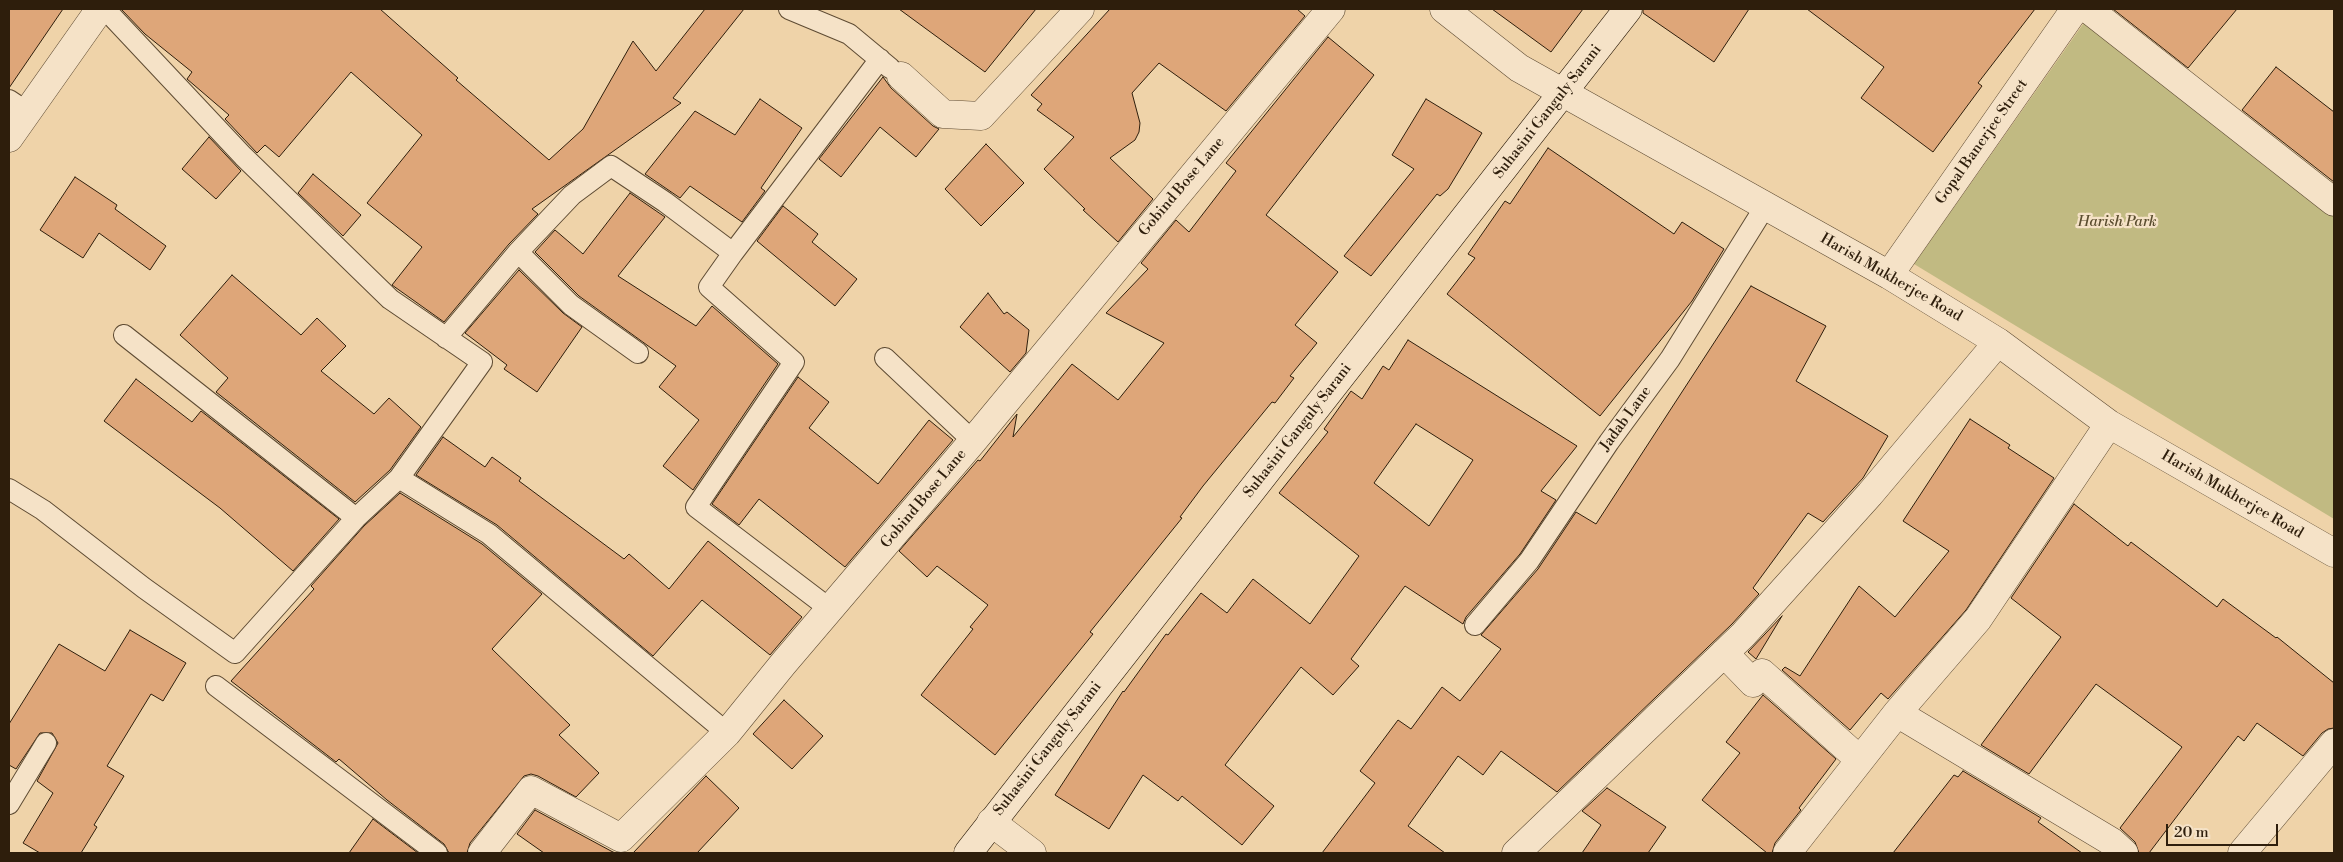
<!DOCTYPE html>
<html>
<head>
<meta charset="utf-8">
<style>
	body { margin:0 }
	#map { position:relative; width:2343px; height:862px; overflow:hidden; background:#efd3a9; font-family:"Libre Bodoni",serif }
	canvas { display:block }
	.frame { position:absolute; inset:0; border:10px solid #2e1e0c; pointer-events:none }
	.scale { position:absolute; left:2166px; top:824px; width:112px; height:22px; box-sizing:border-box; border:2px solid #2e1e0c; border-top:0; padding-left:6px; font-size:15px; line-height:18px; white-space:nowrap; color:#2e1e0c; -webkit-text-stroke:4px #f5e2c7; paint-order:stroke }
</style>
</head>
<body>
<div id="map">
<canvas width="2343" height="862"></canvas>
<div class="frame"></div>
<div class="scale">20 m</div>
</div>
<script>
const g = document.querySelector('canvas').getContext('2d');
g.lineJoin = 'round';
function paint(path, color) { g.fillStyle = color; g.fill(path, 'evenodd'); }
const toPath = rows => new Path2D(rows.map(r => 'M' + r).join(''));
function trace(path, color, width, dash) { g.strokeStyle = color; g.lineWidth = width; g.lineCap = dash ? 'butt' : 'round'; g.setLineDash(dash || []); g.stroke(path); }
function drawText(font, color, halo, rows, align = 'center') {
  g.font = font + ' "Libre Bodoni",serif'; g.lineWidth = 4.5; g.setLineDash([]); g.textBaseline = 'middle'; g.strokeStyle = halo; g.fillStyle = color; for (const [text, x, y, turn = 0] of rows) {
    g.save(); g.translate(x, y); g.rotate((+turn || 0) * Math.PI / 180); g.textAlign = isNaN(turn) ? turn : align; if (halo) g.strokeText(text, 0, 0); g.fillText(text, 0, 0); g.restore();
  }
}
const green = toPath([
	[2088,17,2334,213,2334,519,1914,264]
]);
const building = toPath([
	[9,9,63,9,9,88,9,9],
	[121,9,380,9,458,78,456,80,549,160,583,129,633,41,656,71,705,9,744,9,673,98,681,103,532,209,538,214,509,244,444,322,392,285,422,247,367,203,422,135,351,72,279,157,265,145,257,153,225,119,229,115,187,79,192,72,145,34,121,9],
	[899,9,1036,9,985,72,899,9],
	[1110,9,1297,9,1305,16,1226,111,1159,63,1132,93,1140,123,1139,132,1135,140,1110,158,1153,199,1118,242,1083,210,1085,209,1044,169,1074,137,1037,110,1042,104,1031,95,1110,9],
	[1492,9,1583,9,1551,52,1492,9],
	[1643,9,1749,9,1714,62,1643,13,1643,9],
	[1807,9,2035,9,1978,83,1982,86,1933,152,1861,98,1884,67,1807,9],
	[2113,9,2237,9,2188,68,2113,9],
	[1328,37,1374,75,1266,215,1338,272,1295,325,1317,343,1290,376,1294,378,1275,403,1272,402,1203,486,1180,517,1182,518,1090,632,1093,634,995,755,921,695,973,629,970,627,988,605,937,566,927,577,899,551,978,460,980,461,1017,414,1013,437,1072,364,1118,400,1164,343,1106,313,1148,269,1141,263,1176,220,1189,232,1236,171,1226,163,1328,37],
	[2276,67,2334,112,2334,182,2242,110,2276,67],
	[883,77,891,88,933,126,939,129,916,157,880,127,841,177,819,159,883,77],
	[760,99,802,128,761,188,765,191,742,222,690,186,680,198,645,174,695,111,735,135,760,99],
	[1426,99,1482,133,1448,189,1440,196,1437,194,1371,276,1344,256,1414,169,1392,155,1426,99],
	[209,137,241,171,216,199,182,169,209,137],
	[986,144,1024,183,981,226,945,189,986,144],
	[1548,148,1674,234,1682,222,1724,249,1692,301,1600,416,1447,294,1475,258,1468,254,1505,201,1510,204,1548,148],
	[313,174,361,215,343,236,298,193,313,174],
	[75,177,117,205,115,209,166,246,150,270,99,233,83,258,40,230,75,177],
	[630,193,665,217,618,276,696,326,712,306,778,364,693,490,663,466,699,420,659,387,676,366,579,296,535,252,555,230,583,254,630,193],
	[783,206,818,234,812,242,857,279,835,306,757,241,783,206],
	[519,270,563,313,582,327,537,392,504,369,507,365,465,333,519,270],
	[232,275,301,335,317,318,346,346,321,371,374,414,389,398,421,427,390,470,355,502,216,392,228,378,180,335,232,275],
	[1751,286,1826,326,1796,381,1888,436,1863,478,1823,522,1808,513,1753,588,1759,594,1732,624,1557,792,1501,751,1483,775,1458,756,1408,826,1445,853,1322,853,1375,783,1360,771,1398,720,1411,729,1442,687,1460,701,1501,649,1481,635,1538,569,1576,512,1596,524,1751,286],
	[988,293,1004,314,1007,312,1029,330,1026,353,1010,372,960,327,988,293],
	[1408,340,1577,446,1541,491,1556,500,1520,554,1466,617,1463,624,1405,586,1351,659,1359,666,1333,695,1301,667,1225,765,1274,806,1242,845,1182,796,1178,801,1143,775,1109,829,1055,795,1123,691,1124,692,1166,634,1168,635,1201,593,1227,613,1253,579,1310,624,1359,556,1279,493,1328,432,1324,429,1351,391,1362,399,1383,366,1389,370,1408,340],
	[1416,424,1473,460,1429,526,1374,483,1416,424],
	[798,377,829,402,809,428,878,484,929,420,953,440,845,567,759,499,739,525,712,504,798,377],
	[136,379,192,422,201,411,339,519,293,571,220,508,104,421,136,379],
	[1970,419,2010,445,2008,448,2054,478,1966,610,1888,699,1881,693,1850,730,1782,670,1785,667,1800,676,1859,586,1895,617,1949,551,1903,521,1970,419],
	[443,437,485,467,492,457,521,478,519,481,624,559,629,554,669,589,708,541,802,617,770,655,702,600,653,656,497,525,416,475,443,437],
	[400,493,482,544,542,594,492,649,570,725,559,735,599,773,576,797,538,776,531,774,524,776,470,843,467,853,449,853,444,844,387,800,339,759,336,762,231,681,314,589,311,586,364,526,400,493],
	[2074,504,2128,546,2131,542,2217,607,2223,599,2276,638,2277,637,2334,683,2334,728,2328,729,2322,733,2303,756,2257,723,2244,741,2238,736,2149,853,2139,853,2135,842,2120,828,2182,747,2096,684,2029,774,1981,745,2061,637,2011,598,2074,504],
	[1782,616,1756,659,1748,652,1782,616],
	[130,630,186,663,163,701,151,694,107,766,124,776,94,825,97,827,81,853,40,853,23,843,53,793,37,781,58,743,52,733,40,733,16,769,9,765,9,724,59,644,105,671,130,630],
	[1763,695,1836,759,1799,808,1801,810,1775,843,1772,853,1767,853,1702,800,1740,753,1726,742,1763,695],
	[784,700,823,736,792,769,753,734,784,700],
	[1963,771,2041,818,2038,822,2082,853,1893,853,1954,775,1958,777,1963,771],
	[706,776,739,808,697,853,633,853,706,776],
	[1607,788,1666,827,1648,853,1582,853,1601,825,1582,811,1607,788],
	[535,810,611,851,615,853,544,853,517,834,535,810],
	[373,819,418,853,349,853,373,819]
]);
const lane = toPath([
	[789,9,849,34,890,68],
	[9,100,27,112],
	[518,252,571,305,638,353],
	[733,253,709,287,794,362,696,507,830,609],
	[124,335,356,518],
	[446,338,518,252,572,195,611,166,665,202,733,253,880,59],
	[885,358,973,441],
	[399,478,489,534,727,733],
	[9,489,43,510,144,588,235,653,356,518,399,478,482,362,390,299,243,156,105,9],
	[1475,625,1529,561,1609,442,1670,359,1766,205],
	[216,686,437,853],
	[9,804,46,743]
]);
const street = toPath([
	[1444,9,1519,68,1889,275,1998,342,2109,424,2334,553],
	[2088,9,2334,202],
	[901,76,943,114,981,116,1080,9],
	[9,138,100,9],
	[1889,275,2075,9],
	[1724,653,1753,683,1762,673,1860,760],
	[1897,713,2112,842,2124,853],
	[991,822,1032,853],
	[482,853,531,790,621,838,727,733,783,664,973,441,1331,9],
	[1516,853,1743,635,1870,494,1998,342],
	[1787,853,1897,713,1978,619,2109,424],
	[2242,853,2334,743]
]);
const secondary = toPath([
	[968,853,1628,9]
]);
const streetNames = [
	["Suhasini Ganguly Sarani",1548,112,-52],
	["Gopal Banerjee Street",1982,142,-55],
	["Gobind Bose Lane",1182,187,-50],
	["Harish Mukherjee Road",1891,278,30],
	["Jadab Lane",1626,419,-54],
	["Suhasini Ganguly Sarani",1298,431,-52],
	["Harish Mukherjee Road",2232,495,30],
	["Gobind Bose Lane",924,499,-50],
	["Suhasini Ganguly Sarani",1048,749,-52]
];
const parkNames = [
	["Harish Park",2117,222]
];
paint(green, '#c1ba82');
paint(building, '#dea679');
trace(building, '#2e1e0c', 1);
trace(lane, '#5e4b33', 22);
trace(street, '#5e4b33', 29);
trace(secondary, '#2e1e0c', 29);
trace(lane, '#f5e2c7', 20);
trace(street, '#f5e2c7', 28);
trace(secondary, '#f5e2c7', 28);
drawText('15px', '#2e1e0c', '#f5e2c7', streetNames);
drawText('italic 15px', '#5a4d2f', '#f5e2c7', parkNames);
</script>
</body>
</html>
